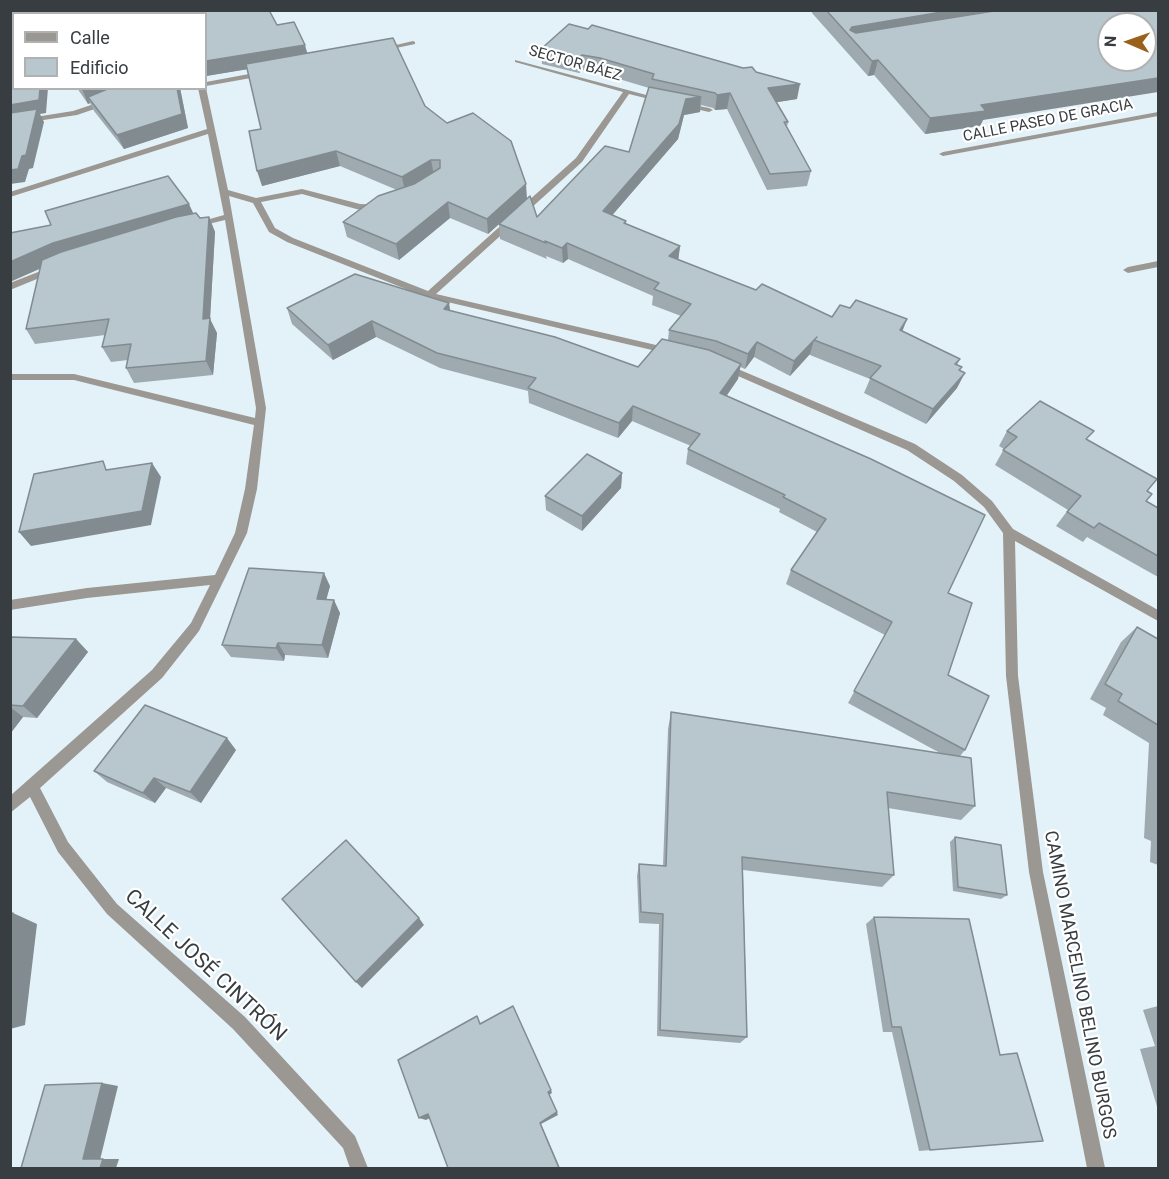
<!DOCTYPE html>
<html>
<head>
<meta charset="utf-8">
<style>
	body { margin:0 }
	#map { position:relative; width:1169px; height:1179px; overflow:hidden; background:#e3f2f9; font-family:Roboto,sans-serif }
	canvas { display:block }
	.frame { position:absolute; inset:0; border:12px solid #373d40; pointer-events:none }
	.legend { position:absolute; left:12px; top:12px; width:195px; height:78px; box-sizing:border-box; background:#fff; border:2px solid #afb1b3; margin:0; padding:8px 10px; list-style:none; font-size:18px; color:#373d40 }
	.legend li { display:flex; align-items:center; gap:12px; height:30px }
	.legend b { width:30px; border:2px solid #afb1b3 }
	.north { position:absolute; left:1097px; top:12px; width:60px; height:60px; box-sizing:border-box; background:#fff; border:2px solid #afb1b3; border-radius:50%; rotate:272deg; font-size:16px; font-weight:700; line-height:24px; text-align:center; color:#373d40 }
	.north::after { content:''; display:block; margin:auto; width:21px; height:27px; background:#9a611d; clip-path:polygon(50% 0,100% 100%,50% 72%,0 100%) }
</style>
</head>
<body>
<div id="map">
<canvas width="1169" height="1179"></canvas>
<div class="frame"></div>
<ul class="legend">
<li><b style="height:8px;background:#9b9792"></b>Calle</li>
<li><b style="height:16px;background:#b8c6cd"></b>Edificio</li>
</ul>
<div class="north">N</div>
</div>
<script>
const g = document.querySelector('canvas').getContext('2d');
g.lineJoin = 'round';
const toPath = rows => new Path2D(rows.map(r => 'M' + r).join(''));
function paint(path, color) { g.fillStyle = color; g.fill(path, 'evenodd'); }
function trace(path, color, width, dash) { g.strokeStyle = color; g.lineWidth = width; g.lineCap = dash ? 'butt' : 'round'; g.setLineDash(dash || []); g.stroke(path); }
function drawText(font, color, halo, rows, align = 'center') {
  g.font = font + ' Roboto,sans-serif'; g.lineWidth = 4.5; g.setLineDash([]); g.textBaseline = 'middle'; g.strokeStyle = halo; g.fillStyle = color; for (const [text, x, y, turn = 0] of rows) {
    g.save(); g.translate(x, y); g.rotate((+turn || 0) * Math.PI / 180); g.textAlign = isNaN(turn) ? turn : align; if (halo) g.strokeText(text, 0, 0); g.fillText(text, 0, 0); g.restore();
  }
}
const service = toPath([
	[413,41,415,42,415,44,382,51,379,49,413,41],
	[265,71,269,73,268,75,206,86,206,82,265,71],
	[106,100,110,102,109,104,77,115,10,125,10,121,73,111,106,100]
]);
const minor = toPath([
	[515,60,665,100,661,102,629,94,582,162,436,294,669,348,674,351,672,353,669,354,426,297,287,242,269,232,253,203,229,196,266,408,257,489,247,533,199,631,162,678,40,788,68,842,117,904,245,1017,355,1136,368,1168,350,1168,343,1148,233,1029,107,914,58,852,30,797,10,813,10,796,152,670,191,623,210,585,87,598,10,610,10,600,87,588,215,575,235,533,245,489,254,425,74,380,10,380,10,374,74,374,255,418,256,408,225,220,196,227,192,224,224,215,208,134,10,197,10,192,207,129,198,88,206,88,228,190,256,198,302,189,360,204,381,205,382,207,378,210,360,210,302,194,261,202,275,228,293,238,428,291,576,158,623,92,515,62,515,60],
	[684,103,709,108,713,110,709,112,687,107,684,107,684,103],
	[1158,112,1158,116,943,156,939,154,943,152,1158,112],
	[1158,261,1158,267,1128,273,1123,270,1128,267,1158,261],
	[51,267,56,270,54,272,10,290,10,283,51,267],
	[726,364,915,444,962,475,992,501,1013,529,1158,610,1158,621,1015,541,1018,676,1043,872,1105,1168,1087,1168,1029,872,1006,676,1003,533,984,507,954,481,907,450,722,369,721,367,726,364]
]);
const wall = toPath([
	[72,10,269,10,277,25,307,53,425,106,527,199,537,217,629,152,649,88,599,73,582,70,579,73,542,64,541,49,756,72,797,99,776,102,788,122,787,127,811,171,807,186,767,190,727,109,715,110,713,108,701,105,700,112,684,115,678,139,612,215,626,221,626,224,680,246,678,260,756,290,832,317,903,331,960,359,957,365,960,371,957,388,926,424,864,393,870,379,810,355,810,354,790,376,754,357,745,369,740,367,738,379,727,395,948,593,948,675,965,750,960,756,975,806,961,820,888,808,894,875,882,887,743,870,747,1037,740,1043,657,1036,659,924,639,923,637,876,639,864,663,866,668,729,671,712,940,753,848,703,885,635,786,584,791,570,817,532,779,512,780,509,686,464,688,449,691,446,632,421,618,438,529,403,528,391,440,368,376,337,333,360,292,324,287,308,449,303,450,311,638,367,668,340,669,330,681,316,652,305,653,296,568,259,563,263,546,256,547,259,500,239,499,224,488,234,450,218,399,260,347,237,343,222,397,190,340,166,262,186,261,129,248,69,206,76,206,14,73,14],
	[812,10,1158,10,983,120,980,126,925,134,874,75,868,76,812,13],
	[77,88,180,88,188,128,124,149,94,111,90,103,88,104],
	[193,213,200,218,209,217,215,232,210,319,217,333,213,375,134,383,126,368,128,360,111,362,102,347,105,335,35,344,26,329,40,269,10,233],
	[1007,431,1088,440,1147,491,1146,501,1158,508,1158,577,1087,537,1083,542,1056,526,1068,510,995,465,1004,449,999,446],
	[622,473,621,488,582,531,546,510,545,496],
	[330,586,326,599,340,613,328,658,285,655,284,661,231,657,222,645],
	[1137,627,1158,639,1158,865,1150,862,1151,841,1144,838,1149,743,1103,715,1106,708,1090,699,1121,642],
	[10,637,76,639,88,652,37,718,23,717,10,734],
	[236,750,201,803,166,788,155,803,107,782,94,771],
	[955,837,1007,895,1001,899,953,891,950,842],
	[874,917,1000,1055,1043,1141,919,1151,892,1032,883,1032,866,924],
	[1158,1006,1158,1110,1140,1049,1155,1046,1143,1010]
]);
const shadedWall = toPath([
	[954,10,1039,10,854,41,850,30,852,27],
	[305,45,309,59,206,76,206,61],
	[582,55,582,70,579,73,578,58],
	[878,60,874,75,868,76,872,61],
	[1158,78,1158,92,983,120,980,126,925,134,930,118,981,105],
	[800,84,797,99,766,104,768,88],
	[40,88,48,88,46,113,40,114,44,122,33,168,29,169,25,182,10,184,10,105],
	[84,88,135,88,88,97,90,103,88,104,82,89],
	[177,88,180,88,188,128,124,149,117,135],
	[730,93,727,109,715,110,717,95],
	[701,97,700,112,684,115,678,139,603,226,603,211,686,99],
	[336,151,340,166,262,186,257,171],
	[431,160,434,175,405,192,402,177],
	[526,184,527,199,488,234,487,219],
	[448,202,450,218,399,260,396,244],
	[189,204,196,219,62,259,10,282,10,262,53,243],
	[209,217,215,232,210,319,217,333,213,375,206,361,203,319],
	[567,243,568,259,563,263,562,248],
	[680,246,678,262,669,256],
	[449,303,451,318,444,309],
	[907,319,901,335,900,330],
	[372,321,376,337,333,360,328,345],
	[814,340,810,354,790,376,794,361],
	[757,342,754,357,745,369,748,354],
	[741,364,738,379,718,408,720,393],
	[965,373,957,388,926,424,933,409],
	[633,406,632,421,618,438,619,423],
	[152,463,161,477,151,525,31,546,19,532],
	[622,473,621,488,582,531,582,516],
	[324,573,330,586,323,612,317,599],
	[334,600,340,613,328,658,322,645],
	[76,639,88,652,37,718,23,706],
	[278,643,285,655,284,661,276,648],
	[10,707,23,717,10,734],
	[227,738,236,750,201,803,190,792],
	[154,778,166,788,155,803,143,793],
	[13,913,37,924,25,1025,10,1029,10,935],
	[419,918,424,925,362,988,356,982],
	[102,1083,118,1086,100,1160,83,1159],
	[551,1090,552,1093,549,1095,558,1115,541,1124,560,1168,559,1168,540,1123,548,1092],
	[428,1114,434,1116,426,1120,419,1118],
	[103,1159,119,1159,116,1168,100,1168]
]);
const building = toPath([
	[74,10,269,10,277,25,294,22,305,45,206,61,206,14,75,14,74,10],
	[826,10,954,10,852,27,850,30,856,33,1000,10,1158,10,1158,78,981,105,986,111,930,118,878,60,872,61,826,10],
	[1109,24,1145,24,1145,60,1109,60,1109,24],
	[569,24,588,29,592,25,743,68,752,67,756,72,800,84,768,88,788,122,784,122,811,171,770,174,730,93,717,95,715,93,652,79,654,74,600,58,582,55,578,58,541,49,569,24],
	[393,38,425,106,447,123,473,113,511,141,526,184,487,219,448,202,396,244,343,222,378,196,414,184,440,168,440,160,431,160,402,177,336,151,257,171,249,131,261,129,246,64,393,38],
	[14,60,14,88,40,88,39,100,10,105,10,61,14,60],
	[649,87,701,97,686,99,679,124,603,211,626,221,624,223,680,246,669,256,756,290,762,284,832,317,840,305,850,308,856,300,907,319,900,330,960,359,955,364,962,367,959,370,965,373,933,409,870,378,881,366,814,340,817,337,794,361,757,342,748,354,716,341,669,330,691,304,654,289,659,283,567,243,562,248,545,241,546,243,499,224,530,196,537,217,605,146,629,152,649,87],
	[110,88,177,88,182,114,117,135,88,97,110,88],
	[37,109,26,155,22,156,18,169,10,170,10,113,37,109],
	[168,176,189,204,53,243,10,262,10,233,51,225,45,211,168,176],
	[196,213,200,218,209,217,203,319,210,318,206,361,126,368,131,344,102,347,109,319,26,329,42,260,61,252,176,217,196,213],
	[355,274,449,303,444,309,555,337,638,367,662,339,709,350,741,364,720,393,871,459,985,515,948,593,972,603,948,675,989,696,965,750,854,691,892,622,791,570,826,519,783,497,785,495,688,449,700,434,633,406,619,423,528,388,536,378,437,353,372,321,328,345,287,308,355,274],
	[1040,401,1094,431,1086,439,1157,479,1147,491,1152,494,1146,501,1158,508,1158,556,1099,523,1094,528,1067,512,1081,496,1003,450,1017,437,1007,431,1040,401],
	[587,454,622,473,582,516,545,496,587,454],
	[103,461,106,470,152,463,142,511,19,532,34,474,103,461],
	[249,568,324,573,317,599,334,600,322,645,278,643,276,648,222,645,249,568],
	[1137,627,1158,639,1158,725,1118,701,1122,694,1105,684,1137,627],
	[10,637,76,639,23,706,10,705,10,637],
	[145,705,227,738,190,792,154,778,143,793,94,771,145,705],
	[671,712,971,758,975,806,887,792,894,875,742,857,747,1037,660,1030,663,914,641,912,639,864,666,866,671,712],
	[955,837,1001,845,1007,895,958,887,955,837],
	[346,840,419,918,356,982,282,899,346,840],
	[13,913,10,935,10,914,13,913],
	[874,917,969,919,1000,1055,1017,1053,1043,1141,930,1150,901,1027,892,1027,874,917],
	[513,1006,551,1090,548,1092,557,1112,540,1123,559,1168,448,1168,428,1114,419,1118,398,1060,477,1016,480,1024,513,1006],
	[102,1083,83,1159,103,1159,100,1168,21,1168,45,1085,102,1083]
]);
const farStreetnames = [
	["SECTOR BÁEZ",575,64,16],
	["CALLE PASEO DE GRACIA",1048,121,-11]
];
const streetNames = [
	["CAMINO MARCELINO BELINO BURGOS",1079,985,79]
];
const nearStreetnames = [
	["CALLE JOSÉ CINTRÓN",205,966,43]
];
paint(service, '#9b9792');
paint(minor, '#9b9792');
paint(wall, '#9eaab0');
paint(shadedWall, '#818b90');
paint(building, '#b8c6cd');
trace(building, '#818b90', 1.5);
drawText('15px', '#373d40', '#fff', farStreetnames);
drawText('18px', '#373d40', '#fff', streetNames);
drawText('21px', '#373d40', '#fff', nearStreetnames);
</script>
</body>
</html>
